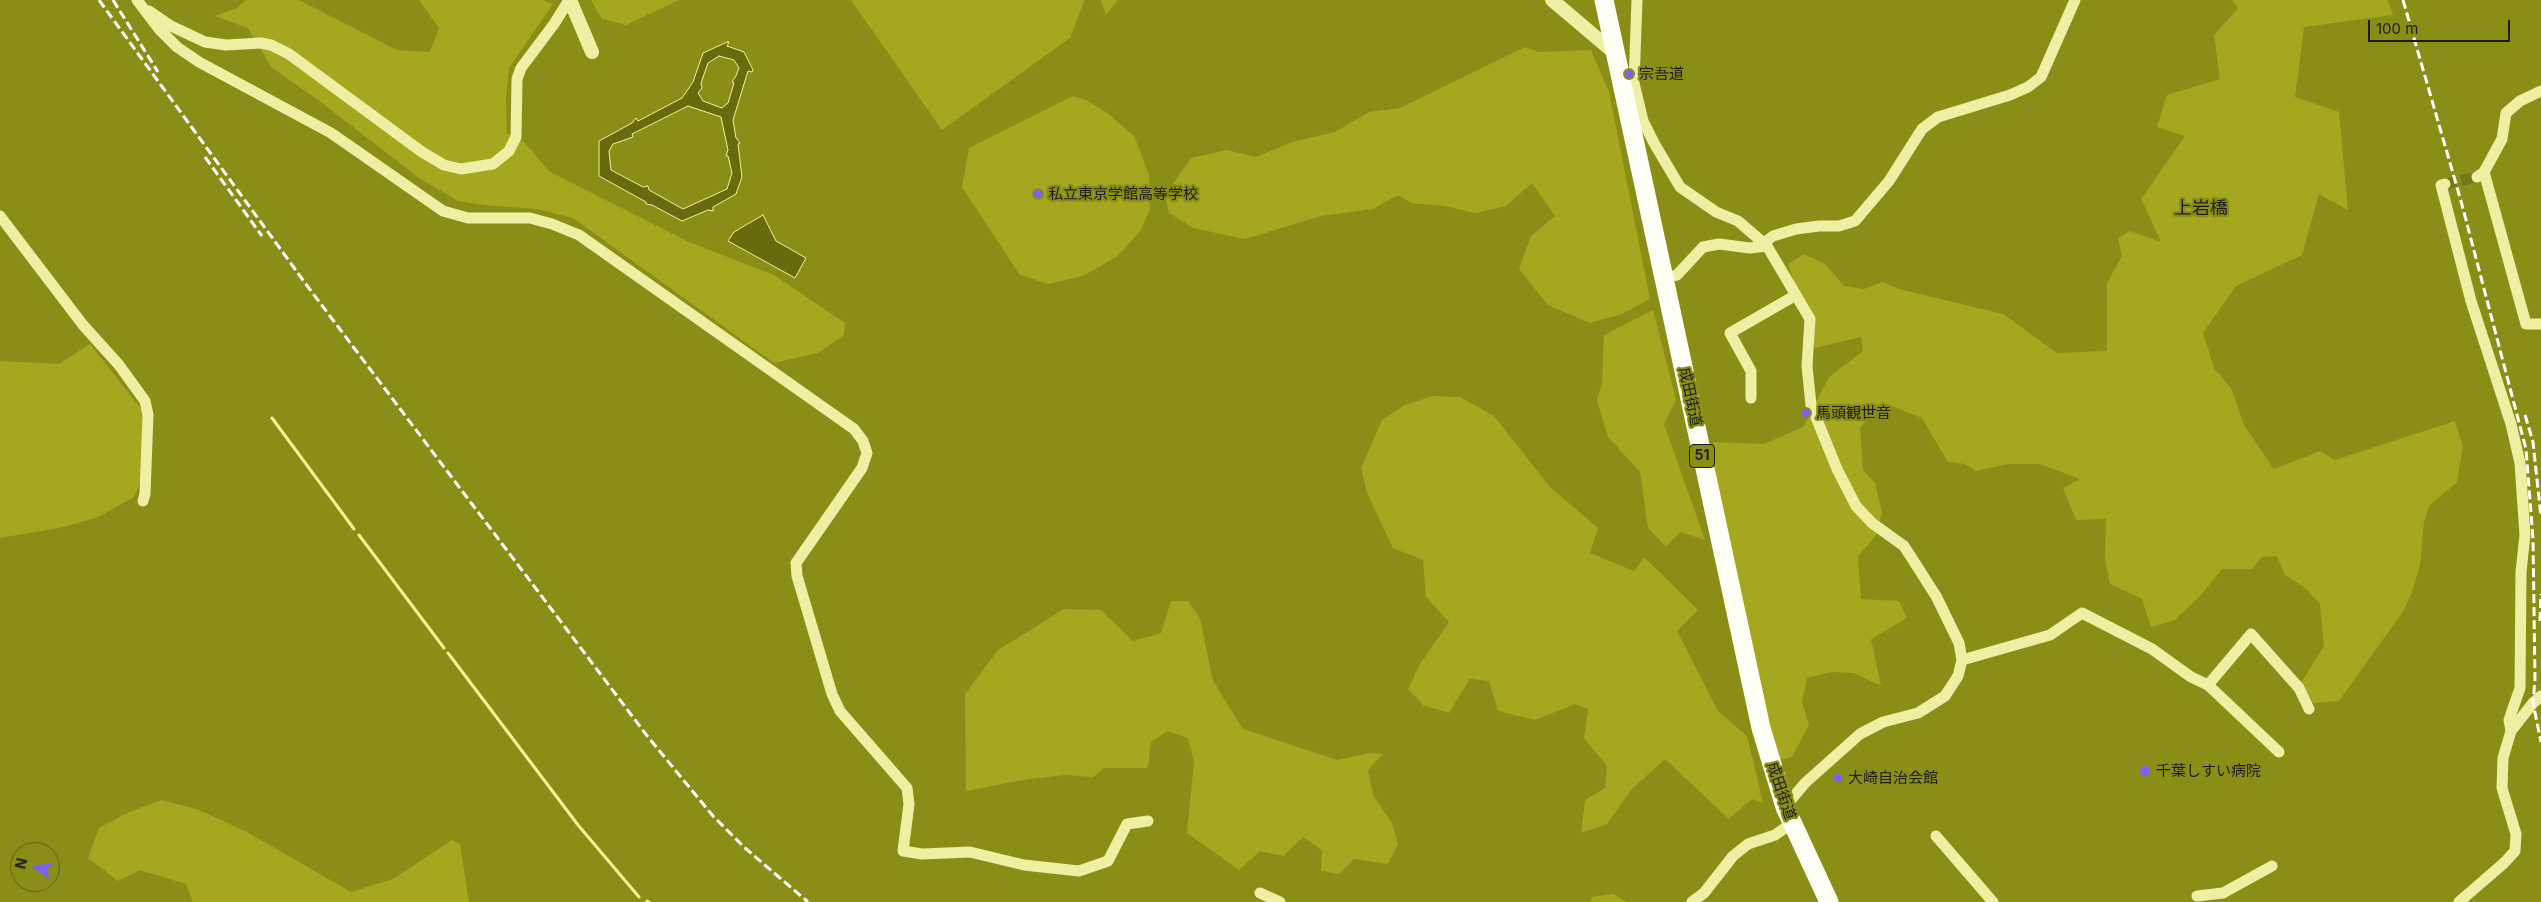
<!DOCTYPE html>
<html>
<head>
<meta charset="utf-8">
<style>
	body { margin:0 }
	#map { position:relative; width:2541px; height:902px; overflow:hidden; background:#8a8e17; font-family:Inter,sans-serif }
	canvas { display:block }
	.north { position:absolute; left:10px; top:842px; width:50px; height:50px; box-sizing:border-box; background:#8a8e17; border:1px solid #5e6119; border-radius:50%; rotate:284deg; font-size:14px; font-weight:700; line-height:20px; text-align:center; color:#1d1d1d }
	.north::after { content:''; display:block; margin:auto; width:18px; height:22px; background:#7d60ff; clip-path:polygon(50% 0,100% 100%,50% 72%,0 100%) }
	.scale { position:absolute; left:2368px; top:20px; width:142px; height:22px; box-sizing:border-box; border:2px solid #1d1d1d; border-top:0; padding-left:6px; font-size:15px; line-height:18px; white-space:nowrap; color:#1d1d1d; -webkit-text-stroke:4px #8a8e17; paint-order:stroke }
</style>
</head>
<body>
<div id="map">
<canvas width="2541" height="902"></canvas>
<div class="north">N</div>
<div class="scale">100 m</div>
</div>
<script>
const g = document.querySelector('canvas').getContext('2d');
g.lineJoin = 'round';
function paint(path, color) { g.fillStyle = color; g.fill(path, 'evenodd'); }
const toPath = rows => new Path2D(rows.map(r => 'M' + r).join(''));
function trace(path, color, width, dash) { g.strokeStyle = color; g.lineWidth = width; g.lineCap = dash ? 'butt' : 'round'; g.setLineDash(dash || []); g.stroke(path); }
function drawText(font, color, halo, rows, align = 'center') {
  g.font = font + ' Inter,"Noto Sans JP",sans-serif'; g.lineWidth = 4.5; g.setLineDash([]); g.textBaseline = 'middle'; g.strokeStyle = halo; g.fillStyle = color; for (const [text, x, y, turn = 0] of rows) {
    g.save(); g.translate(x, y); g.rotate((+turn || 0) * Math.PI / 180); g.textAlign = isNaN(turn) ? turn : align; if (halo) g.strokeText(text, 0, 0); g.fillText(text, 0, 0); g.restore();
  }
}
const green = toPath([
	[246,0,299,0,397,50,430,52,439,28,419,0,542,0,553,4,509,68,506,99,507,133,524,142,550,172,689,242,774,275,845,323,844,335,818,353,774,363,573,218,537,209,483,205,458,201,419,178,318,100,271,67,248,28,215,16,237,8],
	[591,0,679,0,626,25,602,19],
	[851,0,1083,0,1084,1,1070,38,942,130],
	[1101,0,1118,0,1106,15],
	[2232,0,2388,0,2393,15,2304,27,2295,97,2339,112,2348,210,2319,194,2302,255,2236,286,2203,333,2214,368,2231,388,2244,425,2274,469,2320,451,2335,460,2455,421,2463,446,2457,482,2429,506,2424,522,2420,565,2411,595,2402,613,2339,701,2313,703,2301,683,2324,646,2320,604,2305,588,2285,575,2277,556,2262,557,2252,569,2222,569,2200,596,2175,620,2151,627,2142,599,2110,584,2105,560,2106,519,2076,520,2063,488,2080,479,2040,464,2008,464,1976,471,1965,464,1948,462,1922,418,1882,402,1860,428,1863,470,1875,483,1882,512,1876,535,1858,557,1861,599,1899,601,1907,618,1871,639,1881,686,1854,673,1831,672,1807,678,1802,702,1809,725,1792,757,1778,760,1719,512,1713,442,1764,444,1803,427,1829,377,1863,351,1861,337,1815,348,1788,264,1804,254,1825,264,1844,286,1864,289,1883,282,1899,289,2003,314,2057,353,2107,351,2107,283,2122,256,2118,238,2130,231,2161,242,2141,199,2185,136,2157,127,2167,95,2220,79,2214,35,2238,8],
	[1525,47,1539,52,1591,50,1609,92,1650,299,1622,314,1590,323,1548,305,1519,269,1531,236,1555,216,1532,183,1506,206,1475,213,1445,206,1411,203,1398,195,1373,209,1321,216,1245,239,1193,228,1169,213,1165,195,1191,158,1227,150,1256,157,1292,142,1335,132,1369,112,1400,108],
	[1073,96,1086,100,1106,112,1134,136,1149,175,1150,209,1141,230,1118,256,1083,276,1048,284,1019,274,962,187,969,148],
	[1653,310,1676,400,1664,424,1705,540,1680,532,1666,547,1648,528,1640,472,1608,437,1597,400,1602,384,1604,335],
	[90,344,142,410,145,472,134,497,98,517,60,528,0,538,0,361,59,364],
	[1433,396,1460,397,1494,416,1550,487,1598,528,1590,553,1634,571,1644,557,1698,610,1677,631,1718,711,1747,736,1763,803,1752,799,1729,819,1665,759,1632,789,1607,824,1581,833,1585,800,1605,788,1607,766,1584,738,1588,709,1575,704,1535,720,1498,711,1489,681,1470,679,1449,713,1423,705,1408,689,1420,664,1449,622,1426,597,1423,560,1393,548,1367,493,1361,468,1382,420,1405,405],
	[1171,601,1188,601,1200,618,1213,681,1243,729,1337,760,1370,753,1383,754,1368,770,1373,795,1392,823,1398,844,1388,864,1354,859,1339,874,1321,871,1322,850,1303,837,1283,856,1260,851,1239,870,1187,833,1194,761,1188,738,1168,731,1151,742,1148,768,1104,768,1093,777,1067,775,1028,779,966,791,965,694,998,650,1064,609,1101,610,1133,641,1161,633],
	[162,800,199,810,247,832,351,892,393,879,452,840,460,844,469,902,193,902,186,884,140,870,118,881,88,858,99,828,127,813],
	[1613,894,1627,902,1590,902,1592,897]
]);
const water = toPath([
	[727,42,729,42,727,46,744,52,753,70,752,72,748,71,733,120,736,138,740,143,738,144,742,177,736,194,713,207,713,211,708,210,682,221,652,205,646,204,646,202,599,176,599,141,632,123,636,118,638,121,682,98,693,82,703,53,727,42],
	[719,56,734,60,739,68,736,76,732,82,734,83,728,103,722,108,703,101,698,93,702,88,701,83,708,63,719,56],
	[688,106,721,117,728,150,726,156,728,156,732,173,727,189,683,209,649,190,648,186,643,187,611,170,609,151,613,144,633,137,632,134,688,106],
	[763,215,776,241,806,258,795,278,728,241,734,232,763,215]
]);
const stream = toPath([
	[272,418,354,529],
	[359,535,444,648],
	[448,653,578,825,639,897],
	[647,901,649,902]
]);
const minorTunnel = toPath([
	[2445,184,2477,177]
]);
const minor = toPath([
	[137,0,159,29,177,47,199,62,331,133,443,211,468,218,530,218,552,224,579,235,854,429,863,441,867,453,862,468,796,563,797,576,832,694,840,711,907,788,909,804,903,851,922,854,970,852,1024,865,1079,871,1108,861,1127,824,1148,821],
	[1637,0,1634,83,1643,121,1654,143,1680,187,1716,212,1738,221,1767,246,1810,319,1807,366,1811,405,1837,469,1856,506,1872,523,1904,546,1936,596,1959,643,1962,660,1958,676,1945,696,1918,713,1883,722,1860,734,1805,783,1785,807],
	[149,11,171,26,205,42,226,45,261,43,271,45,289,54,422,152,444,165,461,169,493,164,509,151,516,137,517,79,521,68,554,24,569,0],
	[2484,172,2502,139,2506,113,2520,101,2541,91],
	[2477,177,2484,172,2526,324,2541,324],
	[2445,184,2441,185,2471,301,2511,424,2520,463,2525,535,2521,572,2520,688,2509,720,2511,731],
	[0,216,83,325,119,365,145,401,148,415,145,494,143,501],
	[1764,243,1773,236,1796,229,1819,226,1839,226,1855,221,1889,181,1922,129,1938,117,2010,95,2028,87,2041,77,2075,0],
	[1663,279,1677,275,1703,247,1719,244,1750,248,1767,246],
	[1751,398,1751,371,1730,333,1796,295],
	[1962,660,2050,635,2082,613,2152,649,2191,677,2208,685,2279,752],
	[2208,685,2251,634,2299,688,2309,709],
	[1936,836,1993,902],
	[1260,893,1280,902],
	[2197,896,2223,893,2272,866],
	[1692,902,1704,893,1733,856,1748,844,1775,835,1792,823],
	[2459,902,2504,863,2515,851,2516,834,2502,788,2503,758,2511,731,2533,703,2541,696]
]);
const tertiary = toPath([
	[570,0,592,52],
	[1552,0,1617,55]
]);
const trunk = toPath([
	[1604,0,1761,728,1785,807,1829,902]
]);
const rail = toPath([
	[99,0,308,287,648,737,713,816,745,848,808,902],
	[113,0,158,72],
	[2403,0,2461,201,2526,449,2533,539,2535,680,2533,703,2541,742],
	[205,157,262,236],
	[2525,415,2533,442,2541,517],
	[2540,621,2541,594]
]);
const markers = [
	[1629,74,5,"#7d60ff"],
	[1038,194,5,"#7d60ff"],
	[1806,413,5,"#7d60ff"],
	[2145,771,6,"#7d60ff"],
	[1838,778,5,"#7d60ff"]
];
const shields = [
	[1702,456,25]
];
const shieldNames = [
	["51",1702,456]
];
const poiNames = [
	["宗吾道",1639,74],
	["私立東京学館高等学校",1048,194],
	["馬頭観世音",1816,413],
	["千葉しすい病院",2156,771],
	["大崎自治会館",1848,778]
];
const streetNames = [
	["成田街道",1690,397,78],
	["成田街道",1781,791,71]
];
const quarterNames = [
	["上岩橋",2201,209]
];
paint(green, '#a5a71f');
paint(water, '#676b0e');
trace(water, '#f2f294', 1);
trace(stream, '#f2f294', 3);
trace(minorTunnel, '#747718', 11, [11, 5.5]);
trace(minor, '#eeefa2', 11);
trace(tertiary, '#eeefa2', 14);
trace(trunk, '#fefff4', 19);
trace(rail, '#fff', 3, [9, 4]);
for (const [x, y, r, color] of markers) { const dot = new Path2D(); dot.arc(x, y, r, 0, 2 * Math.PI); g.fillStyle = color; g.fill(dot); trace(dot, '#8a8e17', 2); }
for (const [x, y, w] of shields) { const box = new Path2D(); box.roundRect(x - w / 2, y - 11.5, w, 23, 4); g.fillStyle = '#8a8e17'; g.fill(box); trace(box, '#1d1d1d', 1); }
drawText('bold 14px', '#1d1d1d', null, shieldNames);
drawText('15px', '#1d1d1d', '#8a8e17', poiNames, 'left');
drawText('15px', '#1d1d1d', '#8a8e17', streetNames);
drawText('18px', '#1d1d1d', '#8a8e17', quarterNames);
</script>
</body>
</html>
